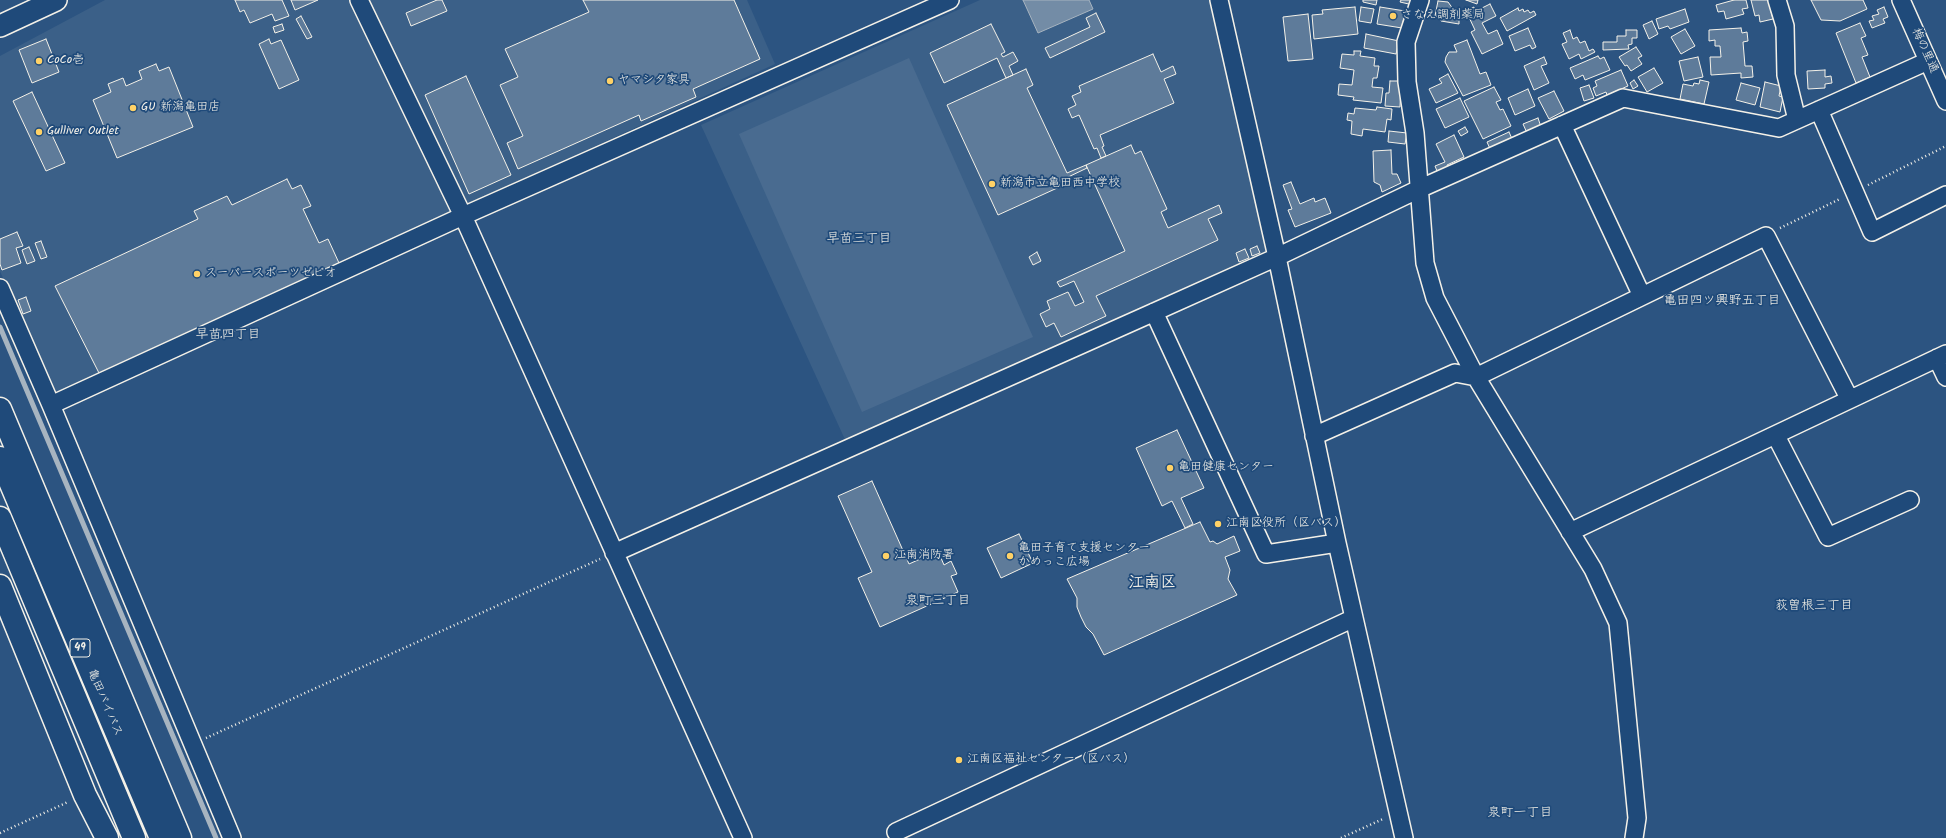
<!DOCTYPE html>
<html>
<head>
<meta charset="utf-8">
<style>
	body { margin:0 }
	canvas { display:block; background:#2c5481 }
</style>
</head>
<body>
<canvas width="1946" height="838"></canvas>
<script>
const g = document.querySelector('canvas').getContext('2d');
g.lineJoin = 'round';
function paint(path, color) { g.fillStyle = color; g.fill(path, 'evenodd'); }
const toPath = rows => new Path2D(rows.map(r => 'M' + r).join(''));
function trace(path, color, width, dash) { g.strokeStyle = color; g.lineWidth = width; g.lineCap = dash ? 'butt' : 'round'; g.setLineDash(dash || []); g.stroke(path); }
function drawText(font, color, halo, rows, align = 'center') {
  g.font = font + ' Kalam,"Klee One",sans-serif'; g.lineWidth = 3.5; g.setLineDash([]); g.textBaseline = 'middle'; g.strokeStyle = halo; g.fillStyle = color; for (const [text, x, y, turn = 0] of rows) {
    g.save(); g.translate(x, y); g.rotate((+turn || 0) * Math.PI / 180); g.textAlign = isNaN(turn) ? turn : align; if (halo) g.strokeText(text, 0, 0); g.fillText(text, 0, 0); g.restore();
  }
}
const built = toPath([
	[105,0,747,0,775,64,339,263,100,375,53,393,0,271,0,56],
	[980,0,1216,0,1270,242,1266,254,848,446,701,125]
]);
const green = toPath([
	[909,58,1033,337,862,412,739,134]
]);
const water = toPath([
	[1023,0,1089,0,1093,9,1038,33,1023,0]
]);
const stream = toPath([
	[0,327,216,838]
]);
const building = toPath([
	[235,0,282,0,289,16,275,21,272,14,250,23,244,10,240,12,235,0],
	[291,0,318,0,295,10,291,0],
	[437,0,442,0,447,11,411,26,406,13,437,0],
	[583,0,734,0,760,59,693,89,696,97,641,121,639,115,518,169,507,143,523,136,500,85,518,77,505,49,589,12,583,0],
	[1363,0,1377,0,1376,5,1363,2,1363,0],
	[1401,0,1414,0,1413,5,1400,2,1401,0],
	[1466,0,1478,0,1477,4,1466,0],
	[1734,0,1746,0,1748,8,1742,9,1744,14,1726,19,1724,11,1718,12,1716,5,1734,0],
	[1751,0,1768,0,1773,19,1760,22,1759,15,1755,16,1751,0],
	[1811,0,1863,0,1867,9,1840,21,1821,20,1811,0],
	[1438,1,1448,2,1459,17,1459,24,1441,21,1441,17,1435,16,1438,1],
	[1490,4,1496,16,1482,23,1488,34,1497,30,1503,44,1482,54,1471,32,1475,30,1466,11,1474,7,1476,11,1490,4],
	[1355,7,1358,34,1314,39,1312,15,1323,14,1322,10,1355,7],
	[1361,7,1374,9,1371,23,1359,21,1361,7],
	[1380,7,1405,11,1402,28,1377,24,1380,7],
	[1884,7,1888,17,1883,19,1885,23,1872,28,1869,21,1874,20,1872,16,1879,14,1877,10,1884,7],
	[1518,8,1519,11,1523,9,1524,12,1528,10,1530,13,1534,11,1536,15,1507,31,1500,18,1518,8],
	[1685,9,1689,22,1670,29,1668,26,1659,29,1656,19,1685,9],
	[1096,13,1105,32,1050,58,1045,48,1090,27,1086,18,1096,13],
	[1308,14,1313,59,1288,61,1283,17,1308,14],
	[301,16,312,37,307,39,296,19,301,16],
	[1652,21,1658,34,1649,39,1643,25,1652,21],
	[1860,23,1866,36,1861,38,1868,55,1862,57,1870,77,1856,83,1836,33,1860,23],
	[282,24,284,30,275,33,273,27,282,24],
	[991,24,1005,52,1001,54,1003,57,1013,52,1018,61,1009,66,1013,75,1006,78,997,58,944,83,930,53,991,24],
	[1528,28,1536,47,1532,49,1530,45,1515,51,1509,36,1528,28],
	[1741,28,1742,33,1747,32,1748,41,1743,42,1745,66,1752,66,1753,77,1741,78,1741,73,1711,75,1710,57,1721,57,1720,46,1715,46,1715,40,1709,41,1709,30,1741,28],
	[1685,29,1695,46,1681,54,1671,37,1685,29],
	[1570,30,1573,39,1577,37,1580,43,1585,41,1589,51,1593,49,1595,52,1581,59,1579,54,1569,59,1562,44,1567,42,1563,33,1570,30],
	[1626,30,1637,30,1637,38,1632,38,1632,44,1628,45,1629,49,1603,50,1603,42,1617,42,1617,36,1626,36,1626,30],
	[1366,34,1399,41,1396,54,1364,48,1366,34],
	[46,39,59,72,32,83,19,50,46,39],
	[269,39,271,44,281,40,299,80,279,89,259,44,269,39],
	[1467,40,1480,74,1486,72,1491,85,1463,96,1445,62,1446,57,1449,52,1457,52,1454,45,1467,40],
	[1636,47,1642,56,1638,58,1642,64,1631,71,1627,65,1625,66,1619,57,1636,47],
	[1354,51,1361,51,1360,56,1375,58,1374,66,1379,66,1377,78,1373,78,1372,87,1383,88,1381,103,1353,100,1354,97,1338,95,1339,84,1352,85,1354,70,1340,68,1342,54,1354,55,1354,51],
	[1153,54,1161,72,1173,66,1176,74,1164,79,1174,103,1100,135,1104,146,1102,147,1106,156,1101,158,1097,148,1094,149,1079,115,1072,118,1068,109,1076,105,1072,96,1081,92,1079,86,1153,54],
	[1598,56,1600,59,1604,57,1610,70,1585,80,1583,75,1575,79,1570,68,1598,56],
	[1544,57,1547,64,1541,66,1549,83,1534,90,1524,66,1544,57],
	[1698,57,1703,77,1684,81,1679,61,1698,57],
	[156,64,159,71,169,67,193,127,117,158,93,100,111,92,108,84,123,78,126,86,142,79,139,71,156,64],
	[1654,68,1663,83,1647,92,1638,77,1654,68],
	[1026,69,1033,85,1027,88,1067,173,1086,165,1087,168,1064,179,1066,184,998,215,947,105,1026,69],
	[1621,70,1628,86,1607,95,1606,92,1596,96,1593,88,1597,86,1595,81,1621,70],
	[1825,70,1825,77,1831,76,1832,83,1825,84,1825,88,1808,89,1807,71,1825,70],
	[1448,74,1458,93,1436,103,1429,89,1442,83,1439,79,1448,74],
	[466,76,511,175,469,194,425,95,466,76],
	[1634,80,1638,86,1633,89,1630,83,1634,80],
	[1700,80,1709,82,1704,104,1680,99,1683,84,1693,86,1694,83,1699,84,1700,80],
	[1390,81,1401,81,1400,107,1385,106,1386,93,1389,93,1390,81],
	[1765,82,1781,86,1779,96,1783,97,1780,112,1760,107,1765,82],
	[1741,83,1760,88,1755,105,1736,100,1741,83],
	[1589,85,1594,98,1584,101,1580,88,1589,85],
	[1494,87,1501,100,1496,102,1500,110,1503,109,1511,126,1483,139,1464,101,1494,87],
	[1528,89,1535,106,1515,115,1508,98,1528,89],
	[1554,91,1564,111,1549,119,1538,98,1554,91],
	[32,92,65,163,46,171,13,101,32,92],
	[1460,98,1469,117,1445,128,1436,109,1460,98],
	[1377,107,1392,109,1391,120,1387,119,1385,132,1363,129,1362,136,1351,134,1352,121,1347,120,1348,113,1354,114,1355,108,1376,110,1377,107],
	[1538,118,1541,127,1527,133,1523,124,1538,118],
	[1465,127,1468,132,1461,136,1458,131,1465,127],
	[1389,131,1407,133,1405,144,1388,142,1389,131],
	[1509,132,1513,141,1491,151,1487,142,1509,132],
	[1454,135,1464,157,1447,165,1449,171,1439,176,1435,166,1445,162,1436,144,1454,135],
	[1131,145,1135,154,1141,151,1167,209,1161,212,1168,228,1219,205,1222,213,1208,219,1218,240,1096,296,1106,316,1061,337,1054,323,1046,327,1040,314,1050,309,1047,301,1068,292,1075,306,1084,302,1074,281,1060,287,1057,282,1125,251,1086,165,1131,145],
	[1391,150,1392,174,1397,174,1401,183,1382,192,1380,185,1374,182,1373,151,1391,150],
	[287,179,292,189,301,185,311,206,303,209,319,243,328,239,339,263,100,375,55,286,198,219,194,211,227,196,232,205,287,179],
	[1291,182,1300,204,1314,198,1315,202,1325,198,1331,213,1295,227,1288,210,1292,209,1283,185,1291,182],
	[17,232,23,246,16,248,21,263,2,270,0,264,0,239,17,232],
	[41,241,47,257,41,259,35,243,41,241],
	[1257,246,1260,253,1252,256,1250,249,1257,246],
	[29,247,35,261,27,264,22,250,29,247],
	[1245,249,1249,258,1239,262,1236,253,1245,249],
	[1037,252,1041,261,1033,265,1029,257,1037,252],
	[26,297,31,311,23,314,18,300,26,297],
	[1177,430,1204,488,1181,498,1193,524,1185,528,1172,501,1162,506,1136,448,1177,430],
	[872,481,909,564,938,551,944,565,951,561,957,574,951,576,958,592,880,627,858,578,872,572,838,496,872,481],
	[1200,522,1210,542,1213,541,1217,544,1234,536,1240,551,1225,557,1230,570,1228,579,1237,595,1104,655,1093,634,1086,627,1081,617,1077,607,1077,598,1067,579,1200,522],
	[1019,534,1033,563,1001,578,987,548,1019,534]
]);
const path = toPath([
	[1868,185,1946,146],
	[1780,228,1840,199],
	[206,738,600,559],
	[0,833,68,802],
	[1341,838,1383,819]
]);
const minor = toPath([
	[359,0,463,216,743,838],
	[1219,0,1277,257,1337,543,1404,838],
	[1420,0,1406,42,1407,82,1415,133,1425,263,1435,298,1476,377,1593,569,1618,623,1637,818,1634,838],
	[1777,0,1785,26,1786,75,1797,120],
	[1901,0,1946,101],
	[1819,110,1872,232,1946,195],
	[1562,125,1642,296],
	[0,288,51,405,232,838],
	[1154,312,1266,554,1337,543],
	[1937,358,1946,377],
	[51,405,463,216,950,0],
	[1314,436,1455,373,1476,377,1766,236,1849,398],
	[1776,436,1828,537,1910,500],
	[1570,532,1946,354],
	[614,553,1141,318,1277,257,1419,189,1623,98,1779,128,1928,61],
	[896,832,1354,618]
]);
const major = toPath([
	[0,26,56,0]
]);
const highway = toPath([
	[0,409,180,838],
	[0,458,161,838],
	[0,518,134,838],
	[0,586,85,795,107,838]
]);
const markers = [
	[1393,16,4,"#ffd166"],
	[39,61,4,"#ffd166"],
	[610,81,4,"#ffd166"],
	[133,108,4,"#ffd166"],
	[39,132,4,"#ffd166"],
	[992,184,4,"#ffd166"],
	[197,274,4,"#ffd166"],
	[1170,468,4,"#ffd166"],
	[1218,524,4,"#ffd166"],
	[886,556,4,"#ffd166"],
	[1010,556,4,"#ffd166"],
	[959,760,4,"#ffd166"]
];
const shields = [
	[80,648,20]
];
const shieldNames = [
	["49",80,648]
];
const poiNames = [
	["さなえ調剤薬局",1401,16],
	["CoCo壱",47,61],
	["ヤマシタ家具",618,81],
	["GU 新潟亀田店",141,108],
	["Gulliver Outlet",47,132],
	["新潟市立亀田西中学校",1000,184],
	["スーパースポーツゼビオ",205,274],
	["亀田健康センター",1178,468],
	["江南区役所（区バス）",1226,524],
	["亀田子育て支援センター",1018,549],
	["かめっこ広場",1018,563],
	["江南消防署",894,556],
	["江南区福祉センター（区バス）",967,760]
];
const streetNames = [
	["梅の里通",1924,51,66],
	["亀田バイパス",104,703,67]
];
const neighbourhoodNames = [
	["早苗三丁目",859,240],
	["亀田四ツ興野五丁目",1722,302],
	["早苗四丁目",228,336],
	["泉町三丁目",938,602],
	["荻曽根三丁目",1814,607],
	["泉町一丁目",1520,814]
];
const districtNames = [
	["江南区",1152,584]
];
paint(built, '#3b6088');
paint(green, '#496b90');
paint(water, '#738ca6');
trace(water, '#a7b4c0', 1);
trace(stream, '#a7b4c0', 5);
paint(building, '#5e7b9a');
trace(building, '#f4f1e8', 1);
trace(minor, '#f4f1e8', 20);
trace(major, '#f4f1e8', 24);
trace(highway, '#f4f1e8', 25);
trace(path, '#f4f1e8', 2.5, [1, 3]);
trace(minor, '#1f4a7a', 17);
trace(major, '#1f4a7a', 21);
trace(highway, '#1f4a7a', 22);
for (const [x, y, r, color] of markers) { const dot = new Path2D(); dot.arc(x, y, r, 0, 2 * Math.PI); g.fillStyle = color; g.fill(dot); trace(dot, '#1f4a7a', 1.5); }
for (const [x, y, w] of shields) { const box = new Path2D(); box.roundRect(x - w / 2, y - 9, w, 18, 3); g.fillStyle = '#1f4a7a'; g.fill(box); trace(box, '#f4f1e8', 1); }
drawText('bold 11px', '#f4f1e8', null, shieldNames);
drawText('12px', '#f4f1e8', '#1f4a7a', poiNames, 'left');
drawText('12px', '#f4f1e8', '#1f4a7a', streetNames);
drawText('13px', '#f4f1e8', '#1f4a7a', neighbourhoodNames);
drawText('bold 16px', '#f4f1e8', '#1f4a7a', districtNames);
</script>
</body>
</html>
